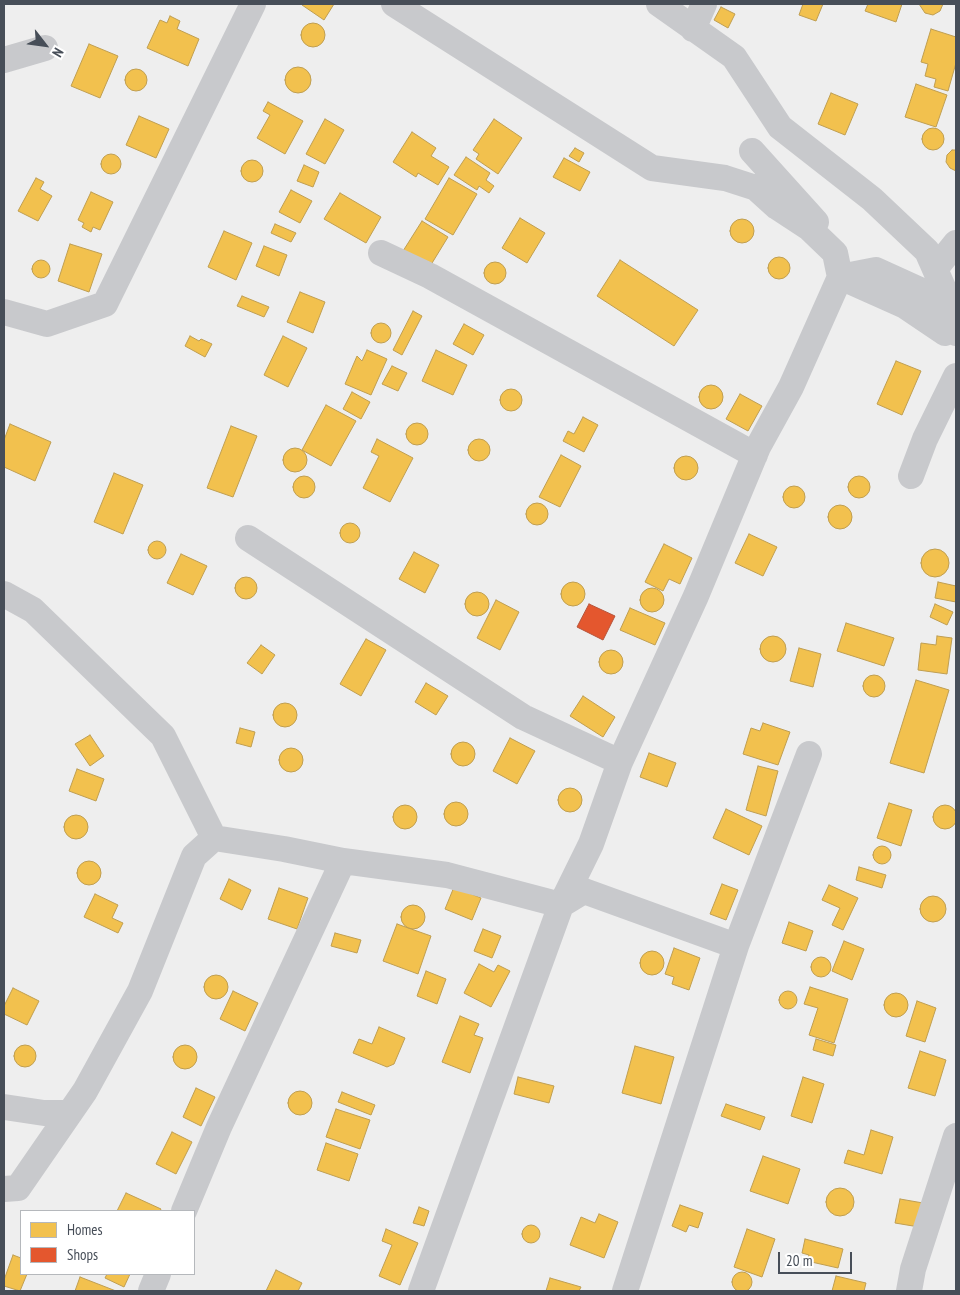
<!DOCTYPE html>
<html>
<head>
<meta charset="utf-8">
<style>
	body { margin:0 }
	#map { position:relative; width:960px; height:1295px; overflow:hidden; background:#eee; font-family:"PT Sans Narrow",sans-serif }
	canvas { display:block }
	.frame { position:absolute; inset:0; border:5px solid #474e58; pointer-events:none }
	.legend { position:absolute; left:20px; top:1210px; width:175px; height:65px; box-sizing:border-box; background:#fff; border:1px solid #b5b8bc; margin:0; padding:6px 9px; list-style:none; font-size:15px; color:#474e58 }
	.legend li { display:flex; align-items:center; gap:10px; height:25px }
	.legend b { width:25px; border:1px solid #b5b8bc }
	.north { position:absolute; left:20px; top:20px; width:50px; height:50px; -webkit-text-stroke:4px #fff; paint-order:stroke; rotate:120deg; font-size:14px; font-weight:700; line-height:20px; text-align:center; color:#474e58 }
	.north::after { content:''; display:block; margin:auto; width:18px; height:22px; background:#474e58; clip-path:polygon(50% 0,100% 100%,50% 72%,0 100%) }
	.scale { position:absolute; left:778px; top:1252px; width:74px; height:22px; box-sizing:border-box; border:2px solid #474e58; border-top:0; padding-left:6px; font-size:15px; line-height:18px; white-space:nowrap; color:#474e58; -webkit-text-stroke:4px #fff; paint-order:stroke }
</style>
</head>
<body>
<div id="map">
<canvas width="960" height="1295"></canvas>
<div class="frame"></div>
<ul class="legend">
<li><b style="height:14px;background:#f2c14e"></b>Homes</li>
<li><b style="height:14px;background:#e4572e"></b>Shops</li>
</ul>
<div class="north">N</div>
<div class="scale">20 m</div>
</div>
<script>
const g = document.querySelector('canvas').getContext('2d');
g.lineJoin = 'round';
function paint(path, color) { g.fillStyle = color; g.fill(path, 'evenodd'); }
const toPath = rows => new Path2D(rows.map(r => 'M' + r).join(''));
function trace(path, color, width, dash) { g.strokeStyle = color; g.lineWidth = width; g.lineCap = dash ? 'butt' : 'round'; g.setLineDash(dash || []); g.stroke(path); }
const homes = toPath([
	[303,4,334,4,324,20,302,5,303,4],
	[803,4,823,4,816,21,799,15,803,4],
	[868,4,902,4,896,22,865,11,868,4],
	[919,4,943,4,940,11,933,15,925,13,919,4],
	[721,7,735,14,728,28,714,20,721,7],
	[170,16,180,21,177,29,199,39,188,66,147,48,160,20,167,23,170,16],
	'301 35a12 12 0 1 1 24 0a12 12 0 1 1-24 0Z',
	[931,29,956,37,956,63,948,91,934,87,936,79,925,76,928,64,921,62,931,29],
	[89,44,118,56,100,98,71,86,89,44],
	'285 80a13 13 0 1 1 26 0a13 13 0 1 1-26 0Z',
	'125 80a11 11 0 1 1 22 0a11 11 0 1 1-22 0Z',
	[916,84,947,95,936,127,905,117,916,84],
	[831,93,858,104,845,135,818,124,831,93],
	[268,102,303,121,285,154,257,138,270,115,263,111,268,102],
	[139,116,169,129,156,158,126,145,139,116],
	[325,119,344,130,325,164,306,154,325,119],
	[494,119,522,138,498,174,476,159,479,154,473,150,494,119],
	'922 139a11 11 0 1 1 22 0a11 11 0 1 1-22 0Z',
	[412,132,436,148,431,156,449,167,438,185,418,173,416,177,393,162,412,132],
	[575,148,584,153,579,162,569,156,575,148],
	[952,150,956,150,956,171,950,168,946,162,947,155,952,150],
	'101 164a10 10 0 1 1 20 0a10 10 0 1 1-20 0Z',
	[466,157,490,173,486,180,494,186,489,193,479,186,477,190,454,175,466,157],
	[564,158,590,172,580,191,553,177,564,158],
	'241 171a11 11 0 1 1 22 0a11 11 0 1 1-22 0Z',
	[304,165,319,172,313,187,297,181,304,165],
	[36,178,44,182,40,189,52,196,38,221,18,211,36,178],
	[449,178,477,194,453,235,425,219,449,178],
	[291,190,312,201,300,223,279,212,291,190],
	[91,192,113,202,100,230,93,227,91,232,82,227,84,223,78,220,91,192],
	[340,193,381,217,366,243,324,219,340,193],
	[520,218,545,233,527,263,502,248,520,218],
	'730 231a12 12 0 1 1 24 0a12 12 0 1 1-24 0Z',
	[422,221,448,237,429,268,403,251,422,221],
	[275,224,296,233,291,242,271,233,275,224],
	[224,231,252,243,236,280,208,267,224,231],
	[70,244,102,254,89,292,58,281,70,244],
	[264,246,287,255,279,276,256,266,264,246],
	'768 268a11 11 0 1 1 22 0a11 11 0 1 1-22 0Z',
	'32 269a9 9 0 1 1 18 0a9 9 0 1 1-18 0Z',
	[620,260,698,310,674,346,597,296,620,260],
	'484 273a11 11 0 1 1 22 0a11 11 0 1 1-22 0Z',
	[300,292,325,302,313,333,287,322,300,292],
	[242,296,269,307,264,317,237,306,242,296],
	[413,311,422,316,402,355,393,350,413,311],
	'371 333a10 10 0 1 1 20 0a10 10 0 1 1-20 0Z',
	[464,324,484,335,473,355,453,344,464,324],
	[190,336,199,341,201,339,212,344,205,357,185,346,190,336],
	[283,336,307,348,288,387,264,375,283,336],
	[367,350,387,359,371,395,345,384,357,356,362,361,367,350],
	[436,350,467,365,453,395,422,381,436,350],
	[896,361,921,371,902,415,877,404,896,361],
	[392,366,407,373,398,391,382,384,392,366],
	'699 397a12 12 0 1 1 24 0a12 12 0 1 1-24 0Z',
	'500 400a11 11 0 1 1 22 0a11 11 0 1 1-22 0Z',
	[352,392,370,402,361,419,343,409,352,392],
	[740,394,762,406,748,431,726,419,740,394],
	[326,405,356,421,331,466,302,450,326,405],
	[583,417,598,425,584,452,563,441,568,431,574,434,583,417],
	'406 434a11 11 0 1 1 22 0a11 11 0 1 1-22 0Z',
	[10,424,51,442,35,481,4,467,4,440,10,424],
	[231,426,257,436,233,497,207,488,231,426],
	'468 450a11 11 0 1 1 22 0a11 11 0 1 1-22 0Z',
	[377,439,413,458,390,502,363,488,379,456,371,452,377,439],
	'283 460a12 12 0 1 1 24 0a12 12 0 1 1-24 0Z',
	[561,455,581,466,560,507,539,497,561,455],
	'674 468a12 12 0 1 1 24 0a12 12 0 1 1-24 0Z',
	[114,473,143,485,123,534,94,522,114,473],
	'293 487a11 11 0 1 1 22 0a11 11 0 1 1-22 0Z',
	'848 487a11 11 0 1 1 22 0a11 11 0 1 1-22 0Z',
	'783 497a11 11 0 1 1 22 0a11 11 0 1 1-22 0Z',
	'526 514a11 11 0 1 1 22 0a11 11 0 1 1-22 0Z',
	'828 517a12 12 0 1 1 24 0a12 12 0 1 1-24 0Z',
	'340 533a10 10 0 1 1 20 0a10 10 0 1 1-20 0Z',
	[749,534,777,547,763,576,735,563,749,534],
	'148 550a9 9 0 1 1 18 0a9 9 0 1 1-18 0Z',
	[664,544,692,558,680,584,669,579,663,591,645,582,664,544],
	'921 563a14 14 0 1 1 28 0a14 14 0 1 1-28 0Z',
	[414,552,439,565,425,593,399,579,414,552],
	[181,554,207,566,193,595,167,583,181,554],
	'235 588a11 11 0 1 1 22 0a11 11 0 1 1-22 0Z',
	[938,582,956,586,956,602,935,598,938,582],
	'561 594a12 12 0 1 1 24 0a12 12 0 1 1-24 0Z',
	'640 600a12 12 0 1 1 24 0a12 12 0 1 1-24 0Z',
	'465 604a12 12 0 1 1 24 0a12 12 0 1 1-24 0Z',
	[496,600,519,612,500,650,477,638,496,600],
	[935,604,953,612,947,625,930,617,935,604],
	[630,608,665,623,655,645,620,630,630,608],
	[846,623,894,638,884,666,837,651,846,623],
	'760 649a13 13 0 1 1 26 0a13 13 0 1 1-26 0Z',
	[937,636,952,638,947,674,918,670,921,643,936,645,937,636],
	[366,639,386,650,361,696,340,684,366,639],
	[261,645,275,655,262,674,247,663,261,645],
	[799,648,821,654,813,687,790,681,799,648],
	'599 662a12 12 0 1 1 24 0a12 12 0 1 1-24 0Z',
	'863 686a11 11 0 1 1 22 0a11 11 0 1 1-22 0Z',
	[916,680,949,690,924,773,890,763,916,680],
	[426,683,448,696,436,715,415,702,426,683],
	[583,696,615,717,603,737,570,716,583,696],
	'273 715a12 12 0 1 1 24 0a12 12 0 1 1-24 0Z',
	[763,723,790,732,778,765,743,754,751,728,760,731,763,723],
	[240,728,255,732,251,747,236,743,240,728],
	[90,735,104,756,90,766,75,744,90,735],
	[510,738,535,751,517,784,493,771,510,738],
	'451 754a12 12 0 1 1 24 0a12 12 0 1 1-24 0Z',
	'279 760a12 12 0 1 1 24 0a12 12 0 1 1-24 0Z',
	[649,753,676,763,667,787,640,777,649,753],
	[758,766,778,771,766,816,746,810,758,766],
	[77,769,104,779,96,801,69,791,77,769],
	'558 800a12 12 0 1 1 24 0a12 12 0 1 1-24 0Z',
	'444 814a12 12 0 1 1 24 0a12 12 0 1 1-24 0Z',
	[889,803,912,810,901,846,877,838,889,803],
	'933 817a12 12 0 1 1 24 0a12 12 0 1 1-24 0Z',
	'393 817a12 12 0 1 1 24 0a12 12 0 1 1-24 0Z',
	[726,809,762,826,749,855,713,838,726,809],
	'64 827a12 12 0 1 1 24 0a12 12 0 1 1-24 0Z',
	'873 855a9 9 0 1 1 18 0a9 9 0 1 1-18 0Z',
	'77 873a12 12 0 1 1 24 0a12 12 0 1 1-24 0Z',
	[859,867,886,875,882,888,856,880,859,867],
	[229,879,251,890,242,910,220,899,229,879],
	[722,884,738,890,726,920,710,914,722,884],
	[829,885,858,898,843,930,832,925,840,908,822,900,829,885],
	[454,887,481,898,472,920,445,909,454,887],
	[279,888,308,898,297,929,268,919,279,888],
	[95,894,118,905,112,918,123,923,118,933,84,917,95,894],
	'920 909a13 13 0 1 1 26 0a13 13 0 1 1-26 0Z',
	'401 917a12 12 0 1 1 24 0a12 12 0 1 1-24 0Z',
	[789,922,813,931,806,951,782,943,789,922],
	[397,924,431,936,418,974,383,961,397,924],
	[483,929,501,936,492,958,474,951,483,929],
	[335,933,361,940,357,953,331,946,335,933],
	[844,941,864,949,852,980,832,971,844,941],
	[674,948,700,958,689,990,672,984,674,977,665,974,674,948],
	'640 963a12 12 0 1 1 24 0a12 12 0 1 1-24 0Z',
	'811 967a10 10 0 1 1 20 0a10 10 0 1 1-20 0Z',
	[479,964,494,972,498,965,510,971,491,1007,464,993,479,964],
	[426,971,446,979,437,1004,417,996,426,971],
	'204 987a12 12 0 1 1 24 0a12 12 0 1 1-24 0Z',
	[810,987,848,999,834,1043,809,1035,818,1008,804,1004,810,987],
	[13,988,39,1001,27,1025,4,1014,4,1006,13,988],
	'779 1000a9 9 0 1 1 18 0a9 9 0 1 1-18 0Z',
	[233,991,258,1003,245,1031,220,1019,233,991],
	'884 1005a12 12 0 1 1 24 0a12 12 0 1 1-24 0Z',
	[917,1001,936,1008,925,1042,906,1036,917,1001],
	[460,1016,479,1024,474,1035,483,1038,470,1073,442,1062,460,1016],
	[379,1027,405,1038,394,1064,387,1067,353,1053,359,1039,372,1044,379,1027],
	[816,1039,836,1045,833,1056,813,1050,816,1039],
	'14 1056a11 11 0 1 1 22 0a11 11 0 1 1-22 0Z',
	'173 1057a12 12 0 1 1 24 0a12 12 0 1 1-24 0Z',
	[635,1046,674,1057,661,1104,622,1093,635,1046],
	[920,1051,946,1060,935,1096,908,1088,920,1051],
	[518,1077,554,1086,549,1103,514,1094,518,1077],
	[803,1077,824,1084,812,1123,791,1116,803,1077],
	[196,1088,215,1097,201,1126,183,1117,196,1088],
	'288 1103a12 12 0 1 1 24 0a12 12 0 1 1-24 0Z',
	[342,1092,375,1105,371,1115,338,1102,342,1092],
	[726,1104,765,1117,760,1130,721,1116,726,1104],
	[336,1109,370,1120,360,1149,326,1137,336,1109],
	[871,1130,893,1137,882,1174,844,1163,848,1150,864,1155,871,1130],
	[172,1132,192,1142,176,1174,156,1164,172,1132],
	[326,1143,358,1154,349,1181,317,1170,326,1143],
	[763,1156,800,1169,788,1204,750,1191,763,1156],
	'826 1202a14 14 0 1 1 28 0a14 14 0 1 1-28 0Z',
	[126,1193,161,1209,160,1211,117,1211,126,1193],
	[900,1199,923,1203,919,1227,895,1223,900,1199],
	[680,1205,703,1213,698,1228,689,1225,686,1232,672,1226,680,1205],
	[419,1207,429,1211,424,1226,413,1223,419,1207],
	[599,1214,618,1222,604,1258,570,1245,581,1217,595,1223,599,1214],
	'522 1234a9 9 0 1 1 18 0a9 9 0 1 1-18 0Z',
	[386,1229,418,1243,400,1285,379,1276,392,1245,382,1241,386,1229],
	[747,1229,775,1239,762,1277,734,1267,747,1229],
	[805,1239,843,1249,838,1268,807,1261,809,1255,802,1253,805,1239],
	[13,1255,21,1258,21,1274,27,1274,20,1291,4,1286,4,1280,13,1255],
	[276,1270,302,1283,298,1291,266,1291,276,1270],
	'732 1282a10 10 0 1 1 20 0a10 10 0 1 1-20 0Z',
	[107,1274,130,1274,124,1287,105,1278,107,1274],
	[836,1276,866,1283,864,1291,832,1291,836,1276],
	[80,1277,116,1291,75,1291,80,1277],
	[550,1278,581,1287,579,1291,546,1291,550,1278]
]);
const shops = toPath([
	[589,604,615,616,603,640,577,627,589,604]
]);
const street = toPath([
	[394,4,652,168,725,178,756,188,777,207,809,228,835,253,840,277,905,306,945,333],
	[659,4,734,57,780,127,872,199,927,251,956,317],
	[693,29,704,4],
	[4,60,45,48],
	[752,151,816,222],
	[381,253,430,276,755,455],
	[935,269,956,243],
	[4,312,47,324,105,304,253,4],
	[911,476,925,439,956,376],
	[248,538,523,717,620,762],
	[4,594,33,610,163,736,214,838],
	[736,946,809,754],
	[4,1107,44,1113,70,1113],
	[4,1189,18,1188,85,1091,140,991,194,856,214,838,284,849,343,861],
	[184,1211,219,1127,343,861,447,875,561,905,591,844,620,762,696,596,758,447,791,387,840,277,876,270,920,290,956,333],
	[151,1291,158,1274],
	[421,1291,561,905,584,891,736,946,625,1291],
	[909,1291,913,1269,956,1136]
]);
paint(homes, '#f2c14e');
trace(homes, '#bf9e51', 1);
paint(shops, '#e4572e');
trace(shops, '#b5543b', 1);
trace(street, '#c8c9cc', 26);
</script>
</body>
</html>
